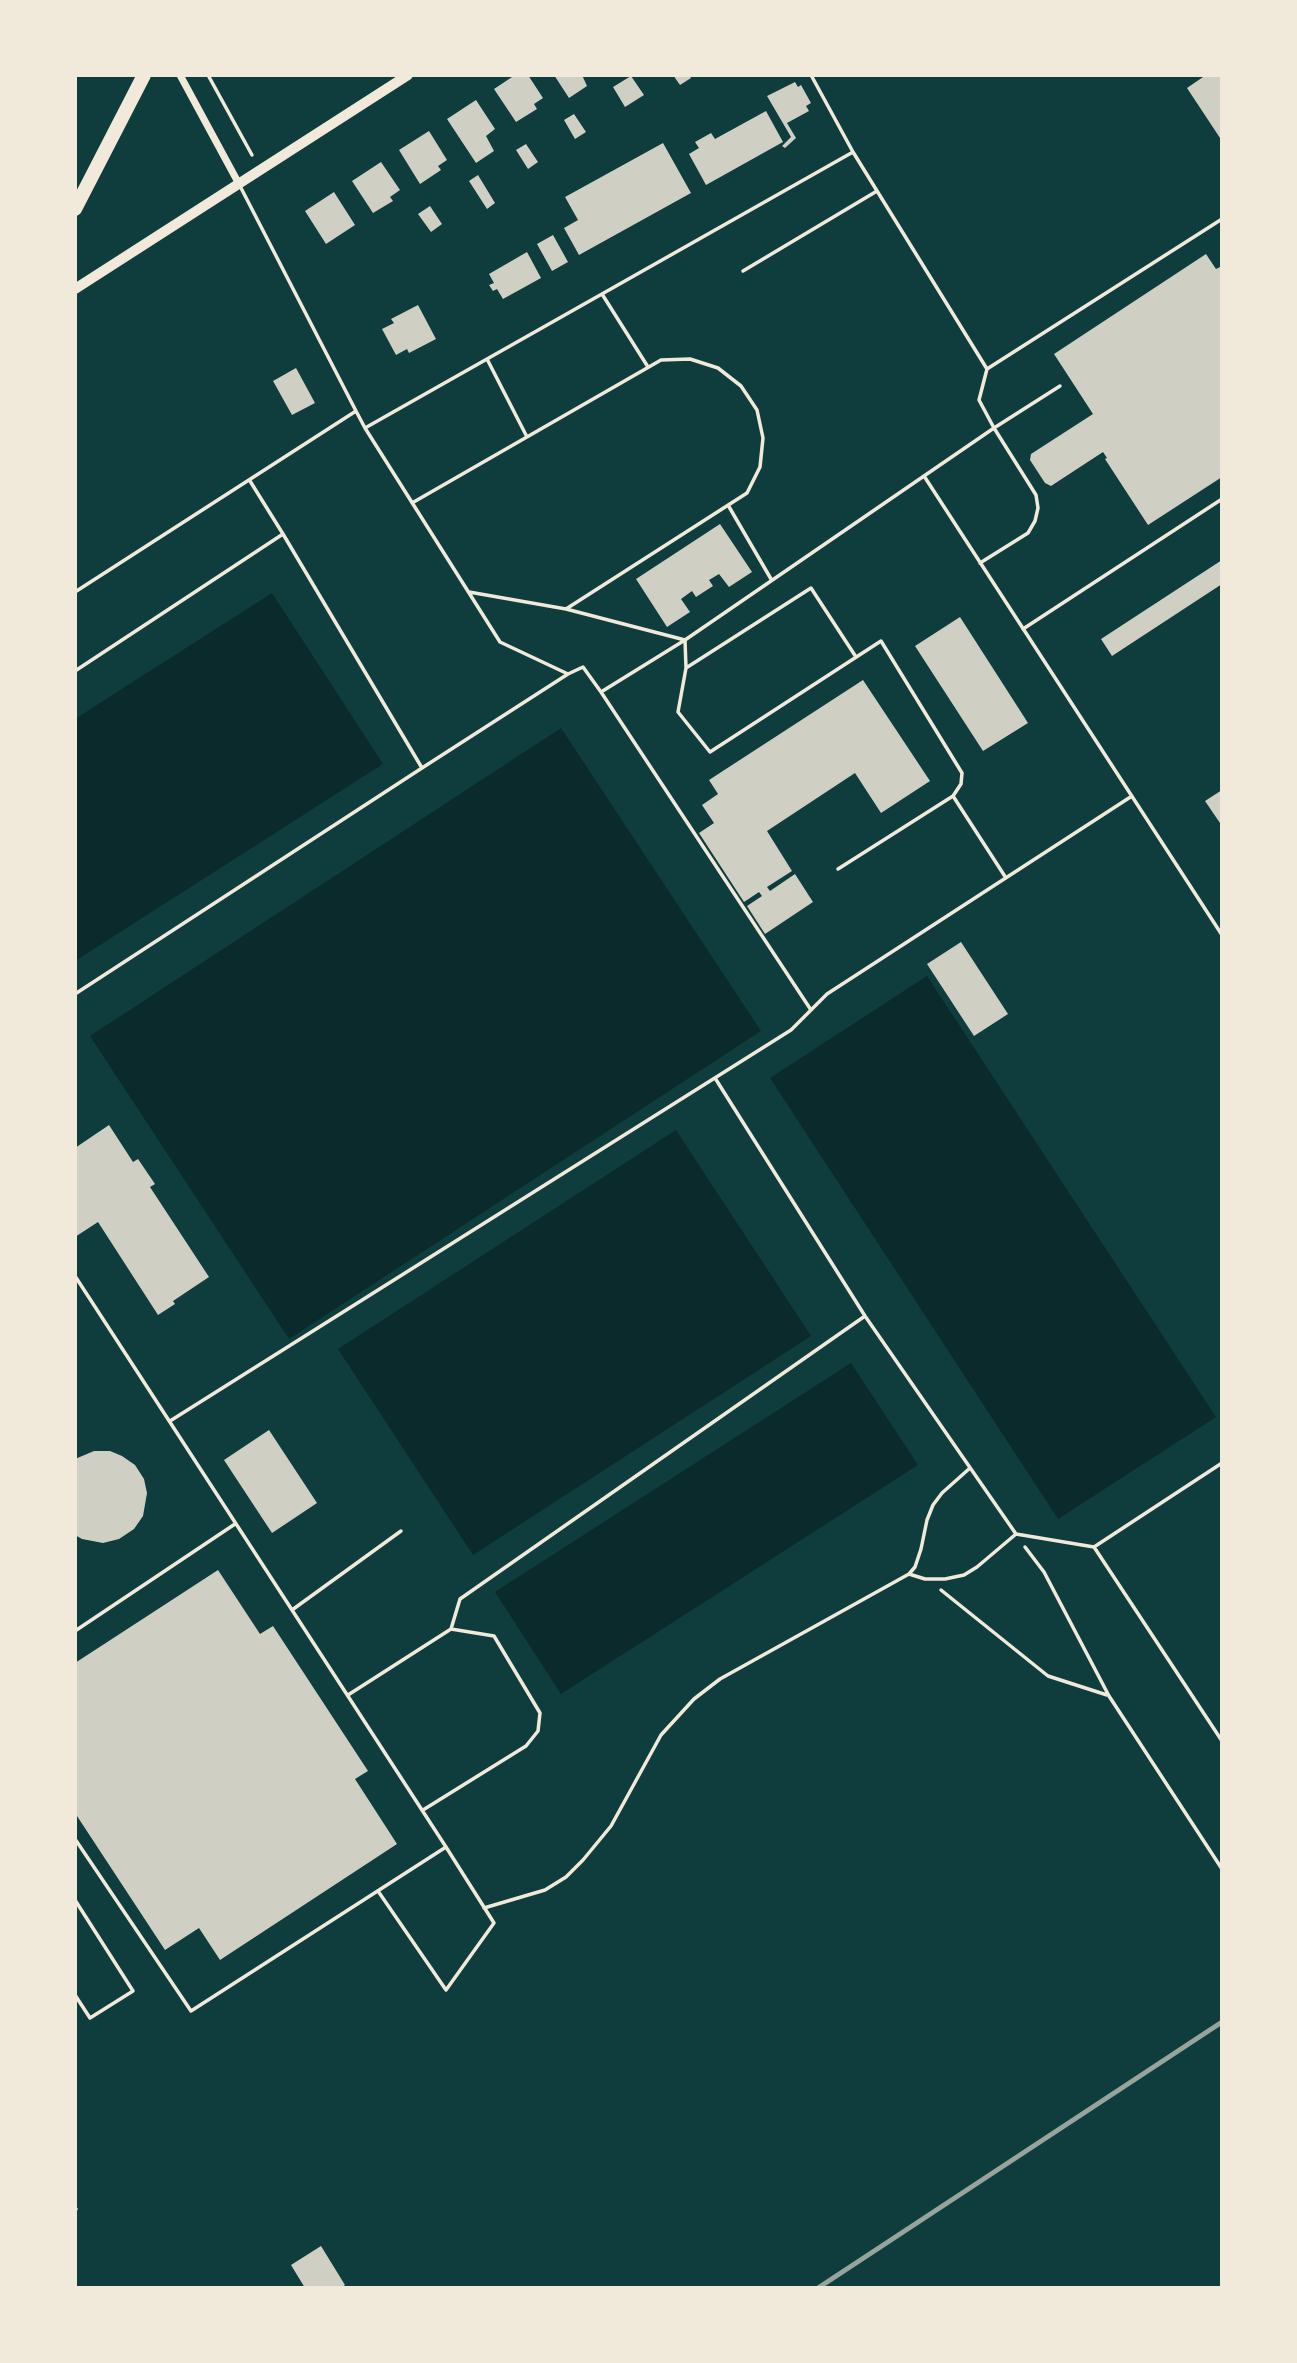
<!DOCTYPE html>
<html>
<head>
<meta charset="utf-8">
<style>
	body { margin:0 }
	#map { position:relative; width:1297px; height:2363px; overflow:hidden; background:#0f3d3e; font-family:"IBM Plex Sans",sans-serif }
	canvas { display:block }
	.frame { position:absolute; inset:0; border:77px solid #f1e9da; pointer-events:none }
</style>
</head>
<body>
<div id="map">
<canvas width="1297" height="2363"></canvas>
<div class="frame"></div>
</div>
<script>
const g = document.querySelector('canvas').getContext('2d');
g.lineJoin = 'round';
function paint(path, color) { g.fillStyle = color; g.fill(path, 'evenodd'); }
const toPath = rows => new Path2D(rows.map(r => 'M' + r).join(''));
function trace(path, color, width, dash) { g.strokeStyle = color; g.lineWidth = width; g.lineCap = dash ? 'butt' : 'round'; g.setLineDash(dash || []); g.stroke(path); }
const water = toPath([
	[272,593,383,764,75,961,75,719],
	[561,728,761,1031,289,1339,90,1036],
	[927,976,1216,1417,1058,1519,770,1078],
	[676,1130,811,1336,473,1555,338,1349],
	[851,1363,918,1465,561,1694,495,1592]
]);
const building = toPath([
	[515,75,528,75,543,98,534,104,537,109,516,122,494,89],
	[554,75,582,75,587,86,569,98],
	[673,75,689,75,691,78,680,85],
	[1206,75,1222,75,1222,141,1187,88],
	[631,76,644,95,625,107,613,87],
	[795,82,798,87,801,85,811,103,806,106,809,111,787,123,796,138,785,148,782,146,791,137,767,96],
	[476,100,495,129,486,136,494,151,476,163,447,119],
	[766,111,783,142,706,185,689,154,699,148,695,142,711,133,715,139],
	[574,114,586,132,575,139,564,120],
	[429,131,447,160,438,166,441,170,420,184,399,150],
	[663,143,691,193,579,255,564,228,578,220,565,197],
	[526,144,538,162,528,169,516,150],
	[381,162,400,190,390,197,393,201,373,213,352,181],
	[478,175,495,203,487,209,469,181],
	[334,192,355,225,326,244,305,211],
	[430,206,442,224,431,232,418,214],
	[553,235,568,262,552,271,537,244],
	[527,252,541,278,503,299,497,289,493,291,489,285,494,283,489,274],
	[1206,254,1216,269,1222,266,1222,477,1148,525,1105,459,1107,458,1103,452,1051,486,1045,483,1030,460,1031,454,1093,414,1054,354],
	[418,305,436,339,409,353,407,349,396,355,382,329,394,323,391,319],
	[296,368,315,403,292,415,273,381],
	[720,524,752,572,729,587,719,574,709,580,713,586,696,597,692,591,681,599,690,612,667,627,636,579],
	[1222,560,1222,584,1112,656,1101,639],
	[960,617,1028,723,983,751,915,646],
	[863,680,930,781,881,813,855,773,767,831,792,871,767,887,770,891,795,874,813,902,765,934,747,906,762,896,759,892,744,902,699,833,714,823,702,805,718,794,709,780],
	[1222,790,1222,826,1205,801],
	[961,942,1008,1014,974,1036,927,964],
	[109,1125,133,1162,138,1159,155,1184,150,1187,209,1277,173,1301,175,1304,158,1315,98,1222,75,1237,75,1148],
	[269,1430,317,1503,272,1533,224,1460],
	[94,1451,110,1451,122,1456,135,1465,144,1479,147,1493,143,1516,134,1529,119,1539,103,1543,82,1539,75,1535,75,1459],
	[218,1570,260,1634,273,1626,368,1771,355,1779,397,1844,220,1960,199,1928,165,1950,75,1813,75,1663],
	[321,2246,345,2285,341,2288,305,2288,291,2265]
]);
const path = toPath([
	[208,75,252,155],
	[1025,1547,1044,1572,1109,1696,1222,1869],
	[941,1590,1048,1676,1107,1695]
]);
const service = toPath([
	[811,75,853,152],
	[743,271,877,191],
	[602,294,648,367],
	[487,359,527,437],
	[987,369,1222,219],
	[356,411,365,428,853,152,987,369,979,400,994,428,924,476,1222,935],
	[365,428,500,642,568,674,422,768],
	[412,503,661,360,690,359,718,368,741,386,757,410,763,438,760,467,747,493,566,609],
	[728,505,771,579],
	[980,563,1028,533,1035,521,1038,508,1036,495,994,428,1060,386],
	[75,592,356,411,240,186],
	[469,592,566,609,685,640,924,476],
	[1023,629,1222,499],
	[686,668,811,588,856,657],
	[75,671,283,534,250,481],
	[568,674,583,667,601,692,685,640,686,668,678,712,710,752,881,641,962,773,961,784,953,796,838,869],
	[601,692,811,1010],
	[953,796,1006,878],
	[75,994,422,768,283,534],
	[715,1078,865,1316,1016,1534,1094,1547,1222,1463],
	[75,1276,446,1847,191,2011,75,1839],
	[170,1421,791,1030,827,994,1132,796],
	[1094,1547,1222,1741],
	[909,1574,915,1567,921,1549,927,1520,933,1505,942,1493,970,1468],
	[292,1610,401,1531],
	[451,1629,460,1599,865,1316],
	[75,1631,235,1524],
	[348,1695,451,1629,494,1636,540,1713,538,1731,526,1746,423,1810],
	[378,1891,446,1990,494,1923,446,1847],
	[75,1900,133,1991,90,2018,75,1995],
	[484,1908,545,1890,566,1877,583,1860,611,1826,661,1735,694,1699,720,1679,909,1574,925,1579,945,1579,964,1575,977,1567,1016,1534],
	[75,2208,76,2209]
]);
const minor = toPath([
	[180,75,239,184]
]);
const secondary = toPath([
	[75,289,408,75]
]);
const motorway = toPath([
	[75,209,144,75]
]);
const rail = toPath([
	[818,2288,1222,2022]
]);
paint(water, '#0a2a2b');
paint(building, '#cfcfc3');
trace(path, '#f1e9da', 3.5);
trace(service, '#f1e9da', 3.5);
trace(minor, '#f1e9da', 7);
trace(secondary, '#f1e9da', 10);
trace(motorway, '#f1e9da', 14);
trace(rail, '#97a49c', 5);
</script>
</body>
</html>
